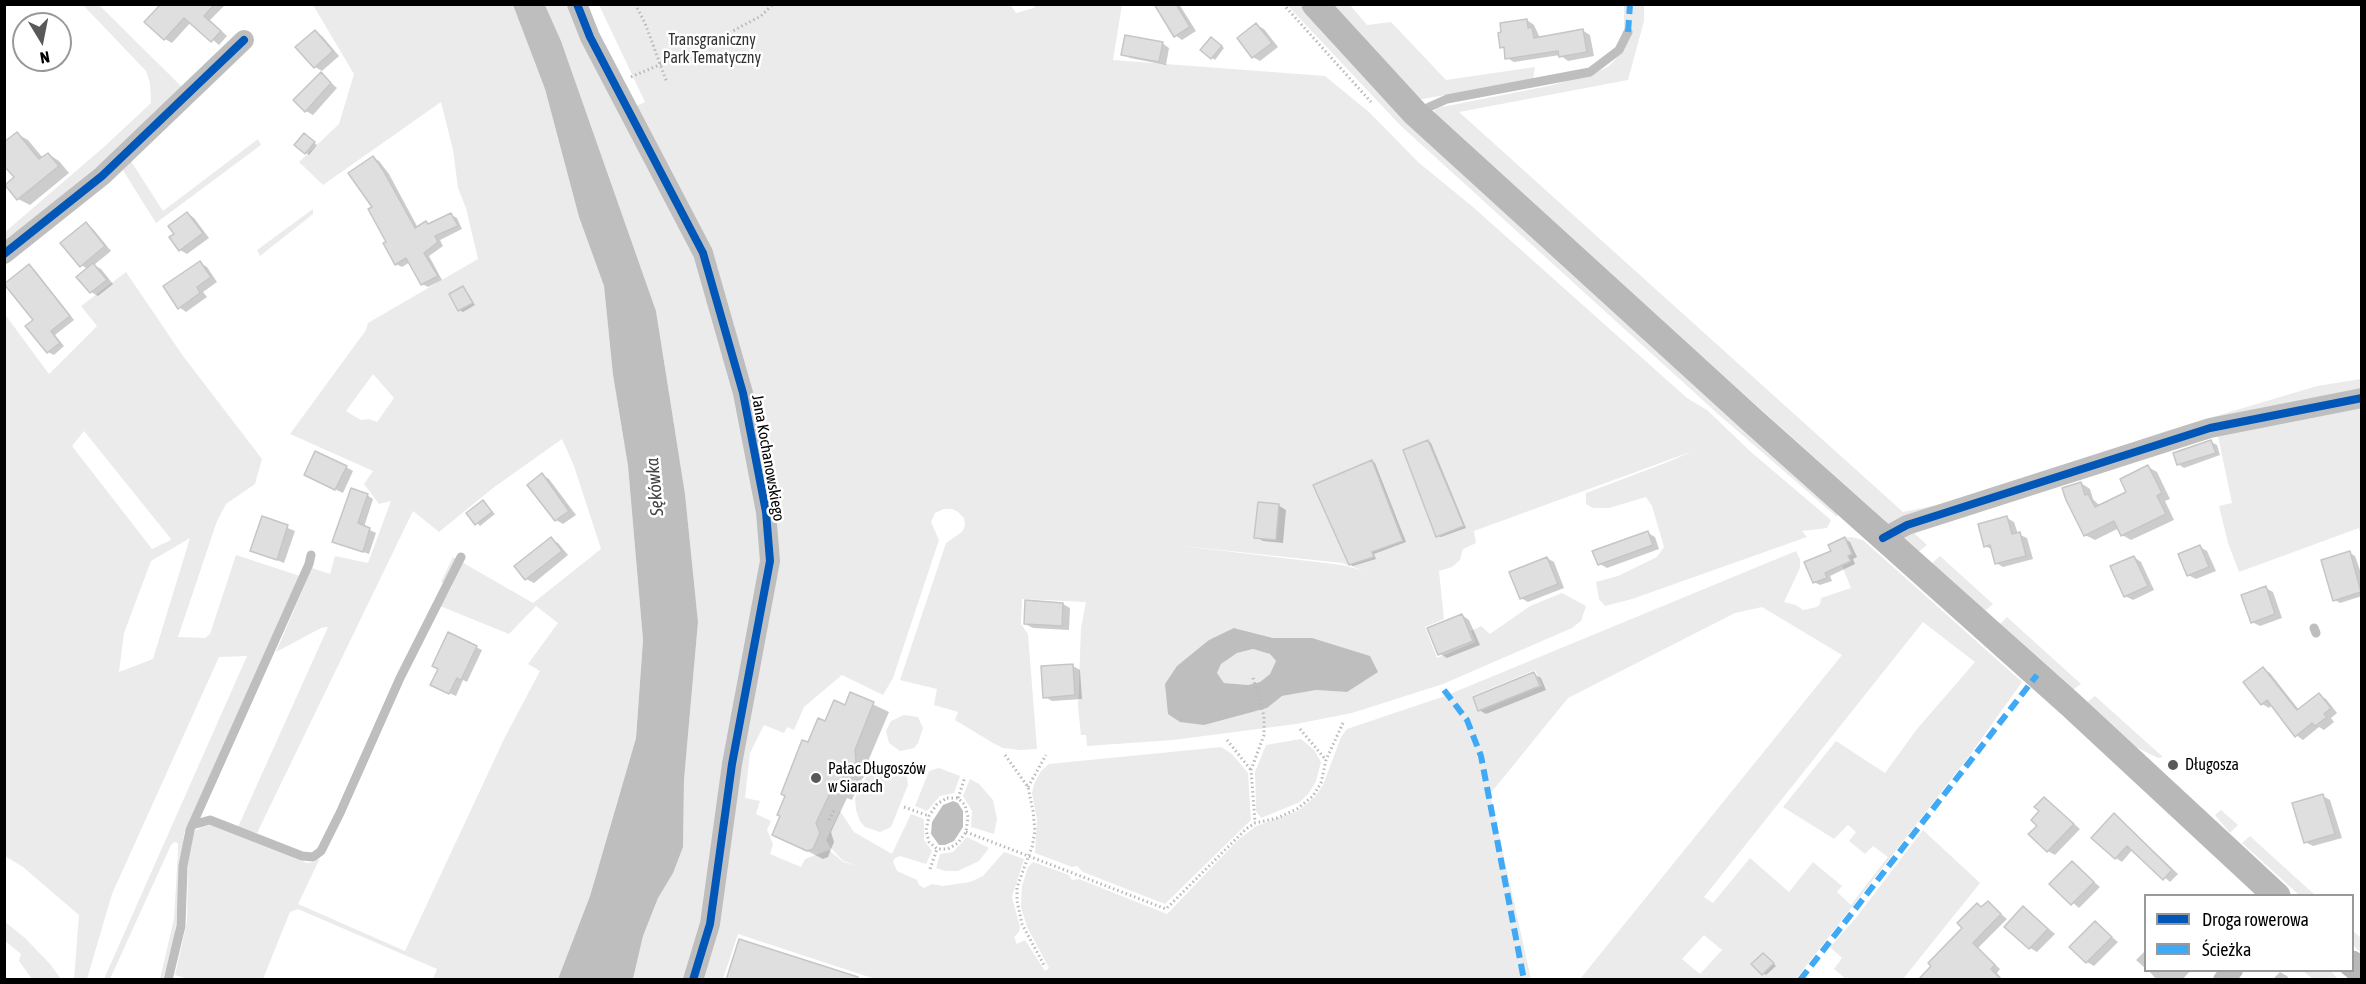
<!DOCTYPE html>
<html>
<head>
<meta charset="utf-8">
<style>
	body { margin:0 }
	#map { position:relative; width:2366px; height:984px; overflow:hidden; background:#fff; font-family:"Asap Condensed",sans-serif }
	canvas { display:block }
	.frame { position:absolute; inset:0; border:6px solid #000; pointer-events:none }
	.legend { position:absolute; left:2144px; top:894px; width:210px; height:78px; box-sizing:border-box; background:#fff; border:2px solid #999; margin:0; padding:8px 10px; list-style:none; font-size:18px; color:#000 }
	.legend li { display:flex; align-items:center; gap:12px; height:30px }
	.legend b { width:30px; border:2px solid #999 }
	.north { position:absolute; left:12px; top:12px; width:60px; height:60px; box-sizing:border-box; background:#fff; border:2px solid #999; border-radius:50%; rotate:170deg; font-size:16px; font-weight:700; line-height:24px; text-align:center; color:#000 }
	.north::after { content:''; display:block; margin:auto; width:21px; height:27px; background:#595959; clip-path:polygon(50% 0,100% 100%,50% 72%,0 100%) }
</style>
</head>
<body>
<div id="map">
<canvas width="2366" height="984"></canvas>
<div class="frame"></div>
<ul class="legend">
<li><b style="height:8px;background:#0057b8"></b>Droga rowerowa</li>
<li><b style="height:8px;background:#3fa9f5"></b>Ścieżka</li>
</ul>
<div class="north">N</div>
</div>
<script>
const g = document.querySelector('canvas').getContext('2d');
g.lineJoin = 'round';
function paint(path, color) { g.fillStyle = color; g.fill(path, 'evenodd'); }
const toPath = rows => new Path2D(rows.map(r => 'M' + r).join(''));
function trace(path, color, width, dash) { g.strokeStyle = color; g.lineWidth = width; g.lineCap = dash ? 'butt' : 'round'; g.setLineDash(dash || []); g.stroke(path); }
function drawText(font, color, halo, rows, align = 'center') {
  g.font = font + ' "Asap Condensed",sans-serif'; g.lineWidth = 5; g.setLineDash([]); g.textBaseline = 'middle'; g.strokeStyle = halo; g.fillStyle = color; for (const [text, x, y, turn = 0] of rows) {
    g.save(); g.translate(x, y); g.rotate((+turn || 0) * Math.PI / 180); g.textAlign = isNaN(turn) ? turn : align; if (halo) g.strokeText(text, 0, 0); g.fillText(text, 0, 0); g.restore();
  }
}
const green = toPath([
	[1010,4,1016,13,1034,8,1035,5,1122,5,1113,60,1325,76,1369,112,1418,162,1473,207,1687,398,1707,410,1751,452,1831,520,1827,528,1802,531,1807,537,1632,599,1605,606,1599,599,1596,582,1618,576,1657,557,1664,547,1652,506,1646,497,1609,508,1593,508,1586,504,1586,493,1668,462,1693,451,1474,531,1476,543,1463,549,1460,560,1452,567,1439,571,1444,619,1425,627,1437,658,1475,642,1471,631,1481,626,1490,634,1530,606,1562,593,1586,606,1581,621,1572,628,1443,684,1352,713,1296,724,1173,740,1087,746,1086,735,1081,735,1078,707,1081,628,1086,602,1022,599,1021,624,1028,634,1037,749,1020,750,1003,748,993,743,955,720,958,712,934,705,937,689,900,680,946,543,962,532,965,526,964,518,958,512,952,509,944,509,935,513,931,522,939,540,893,678,883,695,842,675,804,707,794,730,787,727,784,733,764,725,750,753,745,798,760,801,756,814,771,821,767,830,773,844,770,854,801,867,805,859,829,850,843,862,858,866,843,861,830,847,826,840,840,811,854,832,892,854,911,814,924,819,924,840,932,851,926,864,900,856,895,858,893,862,897,871,917,880,919,885,924,888,932,884,943,886,970,882,983,876,1004,852,1024,859,1012,897,1020,927,1019,932,1014,937,1017,944,1025,940,1045,971,1049,968,1027,927,1021,907,1022,886,1028,867,1033,862,1069,875,1072,880,1079,879,1167,914,1238,840,1256,826,1298,811,1315,797,1323,785,1341,737,1347,729,1445,696,1796,551,1800,559,1800,568,1784,602,1796,605,1803,610,1817,607,1820,604,1821,598,1851,588,1842,566,1851,562,1849,556,1853,554,1846,538,1851,537,1863,540,2022,682,1967,759,1796,979,1580,979,1842,655,1762,607,1735,613,1568,698,1490,794,1531,979,875,979,738,934,723,979,700,979,766,562,733,736,722,764,711,885,687,979,633,979,643,936,658,898,683,847,684,780,698,622,685,494,656,311,561,41,545,5,572,5,625,111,645,102,599,5],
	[1174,545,1342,563,1364,571,1342,565],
	[1923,622,1975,662,1917,729,1885,773,1836,741,1783,807,1834,839,1848,825,1856,832,1849,841,1865,854,1873,846,1888,857,1851,905,1837,892,1842,886,1813,862,1789,892,1750,858,1713,903,1704,897],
	[1235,628,1273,638,1312,638,1347,692,1316,690,1282,696,1267,708,1177,666],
	[1535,670,1542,686,1478,711,1472,696],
	[1704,935,1722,950,1700,974,1682,959],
	[83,5,99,5,181,86,181,94,5,248,4,233,105,146,151,103,150,83,146,71],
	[313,5,513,5,545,89,579,217,604,286,613,375,628,466,643,640,636,738,590,896,558,979,433,979,437,969,298,909,290,912,263,979,188,979,175,975,187,922,188,852,191,838,194,831,202,827,211,825,307,863,314,862,320,858,298,904,405,951,505,737,540,671,528,664,558,623,536,606,509,634,440,606,452,586,441,582,453,557,533,603,601,549,574,466,562,439,493,488,439,532,413,511,257,833,238,827,328,627,321,628,276,652,312,568,330,574,335,556,368,563,391,501,379,504,364,484,373,471,290,434,366,330,368,323,478,259,466,208,458,188,453,150,441,102,323,185,299,162,339,124,354,74],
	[373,374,394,398,377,422,369,419,361,420,346,411],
	[1287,5,1300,5,1347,58,1837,514,1837,517,1718,414,1401,126],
	[1327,5,1350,5,1367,25,1391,22,1446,80,1535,67,1533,79,1423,99,1414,98],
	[1624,5,1644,5,1644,21,1628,80,1459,112,1903,512,1946,503,2030,477,2166,431,2317,386,2361,379,2361,388,2207,422,1891,526,1431,114,1437,108,1553,85,1595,73,1609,66,1624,50,1631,36,1624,29],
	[258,139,261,145,156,223,119,164,129,158,163,211],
	[313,209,313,214,260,256,257,250],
	[126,272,183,356,262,459,255,484,226,504,217,521,178,637,205,638,210,634,236,555,300,576,184,833,175,935,163,979,160,979,174,919,178,851,178,843,174,842,171,845,110,979,104,979,247,656,219,657,112,894,87,979,74,979,79,915,23,867,5,856,4,313,49,374,97,326,81,306],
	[84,431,171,539,171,540,152,549,72,446],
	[190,538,153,659,119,672,124,633,151,561],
	[2361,403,2361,536,2359,528,2239,572,2228,543,2219,506,2232,503,2217,431],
	[1911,530,1927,545,1918,552,1903,538],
	[1940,556,1993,604,1984,612,1931,564],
	[2007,617,2081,684,2074,689,2071,689,1999,625],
	[1253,649,1270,654,1276,661,1270,674,1260,682,1248,685,1224,683,1217,673,1221,664,1237,653],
	[2095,696,2163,757,2158,758,2128,743,2086,703],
	[904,715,918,717,923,728,918,743,914,748,900,751,889,743,886,731,891,721],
	[1301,739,1314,750,1321,762,1316,781,1309,793,1300,802,1261,818,1256,811,1255,772,1266,745],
	[1221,747,1232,754,1248,773,1251,820,1165,904,1083,872,1077,866,1072,867,1035,853,1037,820,1032,793,1034,784,1041,771,1049,764],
	[881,763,893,764,904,769,907,777,908,785,891,827,880,832,865,827,860,821,856,810,855,798,870,770],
	[939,768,960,776,954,793,940,796,927,811,915,806,929,771],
	[970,779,979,784,993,800,997,819,994,834,971,827,972,811,963,796],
	[2221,810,2238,825,2230,833,2215,815],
	[1923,830,1980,883,1903,979,1846,979,1834,969,1842,958,1830,947,1855,919],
	[2250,836,2295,877,2315,895,2299,895,2242,843],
	[967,837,989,848,979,861,958,871,945,871,936,868,940,854,953,852],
	[4,921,25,938,50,964,61,979,32,979,19,961,21,954,5,941],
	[2352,930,2361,938,2361,953,2353,945],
	[2303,971,2331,971,2338,979,2313,979]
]);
const water = toPath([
	[513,5,545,5,561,41,656,311,685,494,698,622,684,780,683,847,673,873,658,898,643,936,633,979,558,979,590,896,636,738,643,640,628,466,613,375,604,286,579,217,545,89],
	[1234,628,1273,638,1312,638,1370,656,1378,672,1347,692,1316,690,1282,696,1267,708,1204,725,1180,722,1168,714,1165,684,1177,666,1209,640],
	[1253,649,1270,654,1276,661,1270,674,1260,682,1248,685,1224,683,1217,673,1221,664,1237,653],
	[953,801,958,803,963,811,963,827,954,841,945,845,939,845,931,834,932,822,943,805]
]);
const shadow = toPath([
	[179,4,226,4,210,20,227,36,219,45,191,22,172,43,165,39],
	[1163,4,1179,4,1196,31,1182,40,1175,35],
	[1527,20,1534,25,1540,38,1582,30,1590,35,1594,56,1568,61,1560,55,1514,62,1507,58,1505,49,1501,47],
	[1256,25,1264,29,1278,47,1260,61,1253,57],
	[315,32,322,36,339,56,322,71,315,67],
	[1214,40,1224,48,1215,60,1202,50],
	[1162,43,1169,48,1166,65,1130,58,1123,54],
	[321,74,337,88,313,115,306,111],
	[17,134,28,140,43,158,48,154,59,161,69,173,30,205,18,199],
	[308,137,317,145,309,155,296,145],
	[373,158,379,161,389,174,418,228,451,215,457,218,462,229,440,240,443,246,429,256,442,280,428,287,422,284,410,262,402,267,396,264,374,207],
	[187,213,194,218,209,238,187,254,180,250,176,234],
	[86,224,93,229,111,251,94,265,101,269,113,284,98,296,91,292,88,269,81,265],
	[200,263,207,267,217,282,203,292,207,297,186,312,179,307],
	[29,266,34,269,74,320,55,335,64,346,54,355,48,352,27,326,35,320],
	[463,287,475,305,463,312,459,310],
	[1428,441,1431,443,1466,528,1441,537,1437,536],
	[2211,442,2217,445,2220,455,2184,468,2178,464],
	[1372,461,1375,463,1406,542,1374,554,1376,559,1353,566,1350,564],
	[346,467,353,471,343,493,313,479],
	[2148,467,2157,472,2170,499,2165,501,2174,520,2131,540,2122,535,2119,528,2095,540,2085,535,2081,483,2090,489,2093,499,2100,506,2128,492],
	[542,475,549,479,576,515,563,524,556,520],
	[367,495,373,499,364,527,376,533,369,554,340,544],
	[483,502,495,514,480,526,468,513],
	[1278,505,1286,510,1283,543,1263,541,1256,537],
	[263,518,295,531,284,563,252,550],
	[2007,518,2014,522,2018,534,2027,538,2033,559,2003,567,1996,563,1993,550,1985,546],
	[1648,533,1655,537,1659,549,1607,568,1600,564],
	[551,539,558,543,568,555,534,583,526,579,516,566],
	[1845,539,1850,542,1857,557,1853,559,1855,564,1830,576,1832,581,1820,585,1814,582,1833,552],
	[2200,547,2207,551,2216,571,2196,579,2188,575],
	[2350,553,2355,556,2362,576,2362,596,2340,603,2335,600],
	[2134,557,2141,562,2154,590,2133,600,2125,596],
	[1547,558,1554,562,1564,588,1528,602,1521,598],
	[2266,588,2273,592,2282,618,2260,626,2252,622],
	[1063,604,1070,608,1069,630,1033,628,1025,624],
	[1462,615,1469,620,1480,645,1447,658,1440,654],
	[476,647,482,650,467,682,463,680,456,696,438,688],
	[1073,666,1080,670,1082,699,1052,701,1045,697],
	[2263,669,2270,673,2299,710,2319,695,2326,699,2337,713,2331,718,2334,722,2324,730,2319,727,2303,740,2296,735,2272,705,2269,708,2262,704],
	[1534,674,1541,678,1546,690,1486,714,1479,710],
	[851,694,889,712,869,759,870,771,861,780,852,800,847,798,831,832,834,842,828,857,823,859,774,834,809,744,826,723,846,707],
	[2323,796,2330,800,2342,838,2313,846,2305,842],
	[2045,799,2080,829,2055,855,2048,851,2039,826],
	[2120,819,2178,874,2170,882,2133,849,2122,862,2116,858],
	[2072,863,2100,887,2079,908,2051,884],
	[1988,903,2007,919,1978,948,2000,969,1997,973,2003,980,1961,980,1977,905,1983,908],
	[2024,908,2055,934,2037,952,2030,948],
	[2095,923,2118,942,2094,966,2087,962],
	[2146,950,2146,969,2136,960],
	[1766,956,1776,966,1766,975,1763,973],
	[2148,970,2190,970,2190,971,2182,980,2157,980],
	[2280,972,2287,976,2290,980,2272,980]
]);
const building = toPath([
	[161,4,215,4,204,16,221,31,211,42,184,18,164,40,144,22,161,4],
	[1154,4,1176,4,1190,27,1174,37,1154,4],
	[1527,19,1528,28,1532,27,1534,38,1583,29,1587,52,1559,57,1558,51,1505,59,1504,47,1500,48,1498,33,1501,32,1500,23,1527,19],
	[1256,23,1272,43,1252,58,1237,38,1256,23],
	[315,30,333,51,314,68,295,47,315,30],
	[1125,35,1163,42,1159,62,1121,55,1125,35],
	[1211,37,1222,46,1211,59,1200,50,1211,37],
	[321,72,331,83,305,112,293,100,321,72],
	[17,132,39,159,48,153,59,166,17,200,5,185,14,177,4,166,4,142,17,132],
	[304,133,315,142,305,154,294,145,304,133],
	[373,156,383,170,415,228,426,221,428,224,451,213,458,226,435,236,438,242,424,253,438,276,421,285,406,258,395,265,383,243,386,242,368,209,372,207,348,173,373,156],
	[187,212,203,233,179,251,169,237,174,234,168,226,187,212],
	[86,222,105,246,80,267,60,243,86,222],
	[200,261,211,277,197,287,200,293,178,309,163,286,200,261],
	[93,263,107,280,90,293,76,277,93,263],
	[29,264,70,316,51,331,60,343,47,353,25,326,33,320,4,284,29,264],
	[463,286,473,303,458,311,449,294,463,286],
	[1428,440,1464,526,1436,537,1403,450,1428,440],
	[2211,440,2216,453,2177,465,2173,453,2211,440],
	[315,451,347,466,335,490,304,475,315,451],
	[1372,460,1403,541,1372,552,1374,557,1349,565,1313,485,1372,460],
	[2148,465,2162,493,2157,496,2166,514,2121,536,2114,521,2084,536,2066,500,2062,488,2081,482,2085,495,2088,494,2095,507,2126,492,2120,479,2148,465],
	[542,473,569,511,555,521,527,485,542,473],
	[351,488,368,494,358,523,370,528,363,552,332,542,351,488],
	[483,500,492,512,475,525,466,513,483,500],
	[1258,502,1279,504,1276,540,1254,538,1258,502],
	[262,516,288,525,277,560,250,551,262,516],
	[2007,516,2012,534,2020,532,2026,556,1995,564,1990,545,1984,547,1978,524,2007,516],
	[1648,531,1653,545,1598,565,1592,551,1648,531],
	[551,537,562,551,525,580,514,566,551,537],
	[1845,537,1852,554,1848,556,1851,561,1825,573,1827,578,1813,583,1804,562,1831,551,1828,545,1845,537],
	[2200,545,2209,567,2187,576,2178,554,2200,545],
	[2350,551,2361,592,2333,601,2321,560,2350,551],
	[2134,556,2148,586,2124,597,2110,566,2134,556],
	[1547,557,1558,584,1520,599,1509,572,1547,557],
	[2266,586,2275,614,2251,623,2241,595,2266,586],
	[1025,600,1063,603,1062,626,1024,624,1025,600],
	[1462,614,1473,641,1438,655,1427,628,1462,614],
	[448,632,477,646,461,680,457,678,449,694,430,685,438,669,432,666,448,632],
	[1073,664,1075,695,1043,698,1041,666,1073,664],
	[2263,667,2297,710,2319,693,2331,708,2324,714,2327,717,2315,726,2312,723,2295,737,2267,700,2261,705,2243,682,2263,667],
	[1534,672,1540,686,1478,711,1473,697,1534,672],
	[850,692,874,702,855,750,856,762,846,771,836,793,831,791,816,823,820,833,813,849,807,851,772,835,780,816,777,815,785,796,781,794,802,740,808,742,818,718,825,721,834,700,845,705,850,692],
	[2323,794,2335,834,2304,843,2292,803,2323,794],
	[2044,797,2074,824,2047,852,2028,834,2037,826,2031,820,2039,811,2034,807,2044,797],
	[2114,813,2172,870,2163,880,2127,846,2115,859,2091,838,2114,813],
	[2072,861,2094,882,2071,905,2049,884,2072,861],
	[1988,901,2001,914,1973,943,1995,965,1991,969,2002,980,1918,980,1931,966,1928,963,1962,928,1957,923,1977,903,1981,907,1988,901],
	[2023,906,2048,929,2029,949,2004,927,2023,906],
	[2095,921,2112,937,2086,963,2069,947,2095,921],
	[739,939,858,977,858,980,726,980,739,939],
	[1763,953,1774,963,1762,975,1751,964,1763,953]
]);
const path = toPath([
	[635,4,645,23,667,83],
	[1283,4,1371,102],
	[631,77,706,45,761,16,773,4],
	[1253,678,1264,716,1264,735,1251,770,1255,822],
	[1300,729,1326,760],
	[1227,740,1251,770],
	[1005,755,1028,787,1033,811,1035,831,1032,847,1017,887,1017,901,1022,924,1045,967],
	[1028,787,1046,755],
	[947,798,958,798,965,805,968,817,966,832,958,843,948,849,937,849,929,842,926,830,929,816,937,804,947,798],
	[958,798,965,777],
	[904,807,929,816],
	[829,820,834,810],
	[966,832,1166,909,1246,829,1255,823,1277,818,1297,809,1313,796,1321,783,1326,760,1343,723],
	[930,869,937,849]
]);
const service = toPath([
	[1418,112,1447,99,1590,72,1619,50,1628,32],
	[2314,628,2316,633],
	[192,825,210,820,302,856,313,857,321,851,340,813,400,678,461,557],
	[168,980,181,926,183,866,190,830,309,564,311,555]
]);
const minor = toPath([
	[577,4,590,37,703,253,743,393,766,512,770,561,732,764,710,924,693,980],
	[4,254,102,176,244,40],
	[1883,538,1907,525,2210,428,2362,398],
	[2223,980,2233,970]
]);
const secondary = toPath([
	[1315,4,1415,113,1754,422,2070,704,2277,896],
	[2352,964,2362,972]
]);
const quiet = toPath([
	[1628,32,1630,4],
	[1444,690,1467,720,1481,756,1524,980],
	[1800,980,2037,675]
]);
const cycleway = toPath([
	[577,4,590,37,703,253,743,393,766,512,770,561,732,764,710,924,693,980],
	[4,254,102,176,244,40],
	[1883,538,1907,525,2210,428,2362,398]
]);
const markers = [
	[2173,765,6,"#595959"],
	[816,778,6,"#595959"]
];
const parkNames = [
	["Transgraniczny",712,40],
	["Park Tematyczny",712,58]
];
const streetNames = [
	["Jana Kochanowskiego",768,458,80]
];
const poiNames = [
	["Długosza",2185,765],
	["Pałac Długoszów",828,769],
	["w Siarach",828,787]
];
const waterNames = [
	["Sękówka",655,487,-95]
];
paint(green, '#ebebeb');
paint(water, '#bebebe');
paint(shadow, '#0003');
paint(building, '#dfdfdf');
trace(building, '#c6c6c6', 1.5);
trace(path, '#b9b9b9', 3, [1.5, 3]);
trace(service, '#bebebe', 9);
trace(minor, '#bebebe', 20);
trace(secondary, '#b8b8b8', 27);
trace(quiet, '#3fa9f5', 6, [12, 6]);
trace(cycleway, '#0057b8', 8);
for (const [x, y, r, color] of markers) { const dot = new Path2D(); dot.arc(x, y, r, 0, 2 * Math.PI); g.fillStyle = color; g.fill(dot); trace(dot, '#fff', 2); }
drawText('16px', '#323232', '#fff', parkNames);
drawText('16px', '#000', '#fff', streetNames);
drawText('16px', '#000', '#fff', poiNames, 'left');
drawText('italic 18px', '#434343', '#fff', waterNames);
</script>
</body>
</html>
